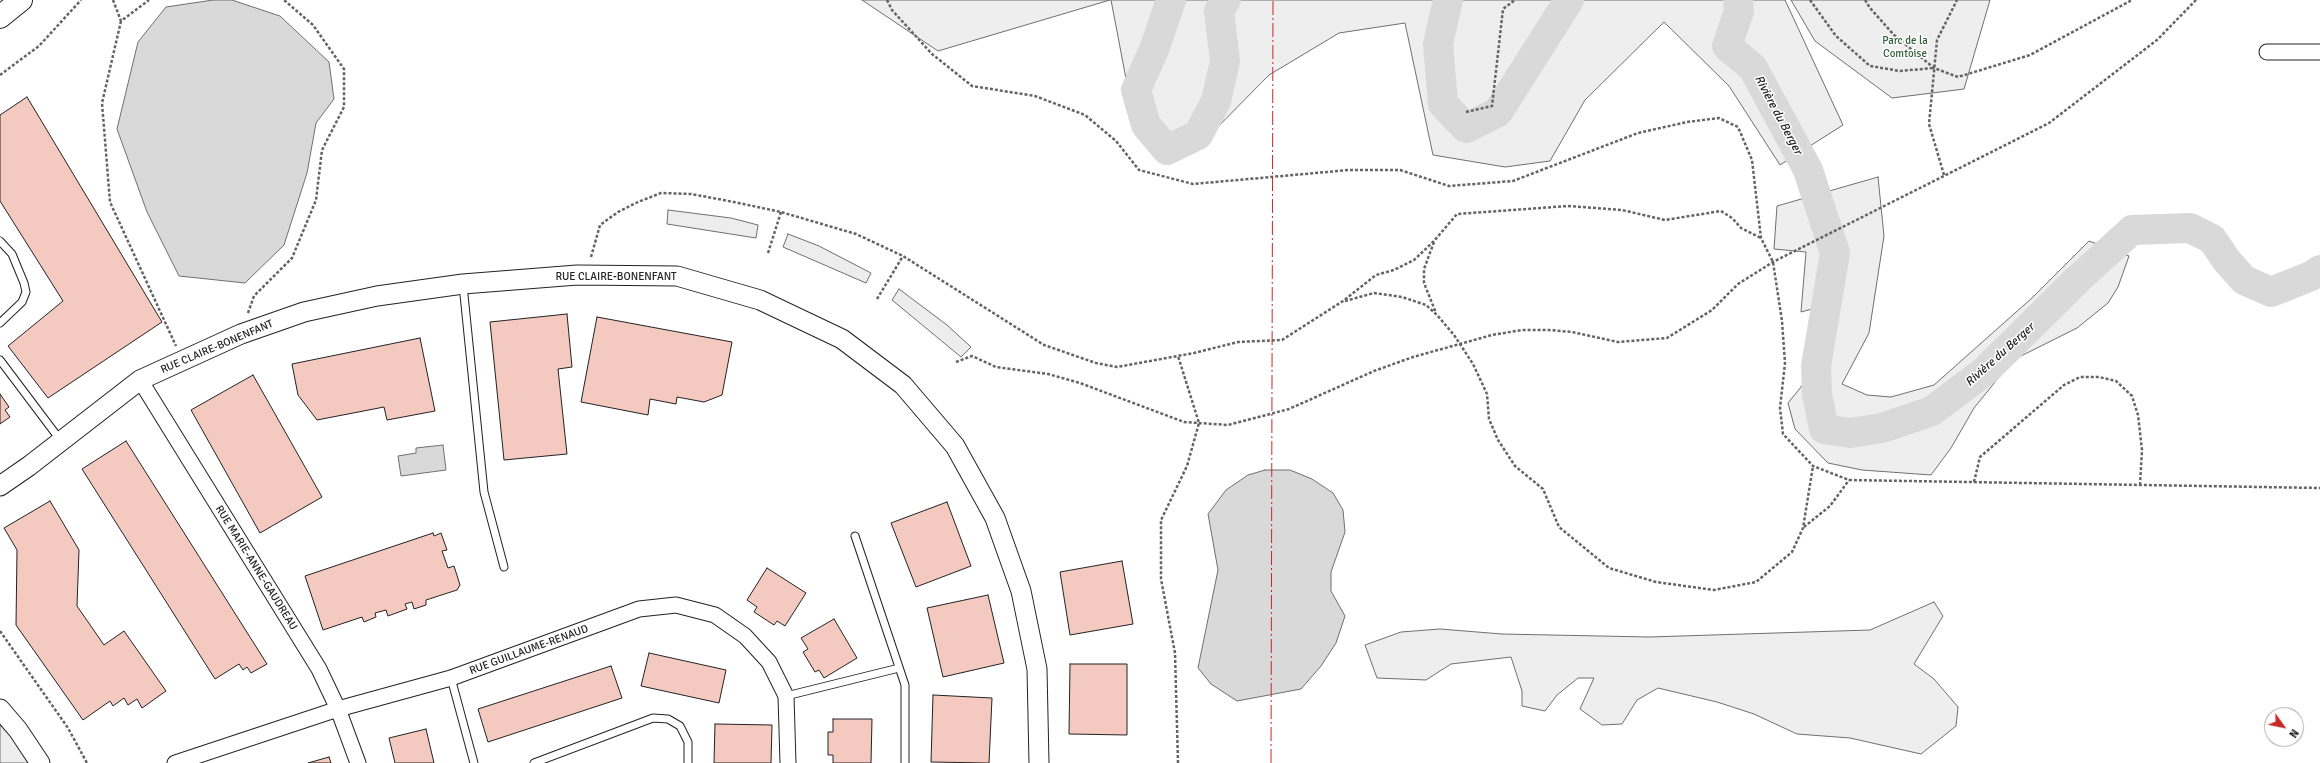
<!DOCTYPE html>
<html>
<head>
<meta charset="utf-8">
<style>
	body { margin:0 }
	#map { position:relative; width:2320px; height:763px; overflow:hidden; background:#fff; font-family:Signika,sans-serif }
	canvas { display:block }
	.north { position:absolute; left:2264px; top:707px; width:40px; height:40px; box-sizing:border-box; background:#fff; border:1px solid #a7a7a7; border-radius:50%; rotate:123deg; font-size:11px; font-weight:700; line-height:16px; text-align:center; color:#222 }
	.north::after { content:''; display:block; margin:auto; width:14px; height:18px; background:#c62828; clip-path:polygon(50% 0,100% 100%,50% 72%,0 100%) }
</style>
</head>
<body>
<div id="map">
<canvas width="2320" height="763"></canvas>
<div class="north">N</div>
</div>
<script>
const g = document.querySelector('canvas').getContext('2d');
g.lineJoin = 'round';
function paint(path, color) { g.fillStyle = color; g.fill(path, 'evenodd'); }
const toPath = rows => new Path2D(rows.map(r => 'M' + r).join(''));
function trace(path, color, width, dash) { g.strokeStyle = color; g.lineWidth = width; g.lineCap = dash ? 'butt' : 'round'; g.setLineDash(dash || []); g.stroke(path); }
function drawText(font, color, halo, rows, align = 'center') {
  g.font = font + ' Signika,sans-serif'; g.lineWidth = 3; g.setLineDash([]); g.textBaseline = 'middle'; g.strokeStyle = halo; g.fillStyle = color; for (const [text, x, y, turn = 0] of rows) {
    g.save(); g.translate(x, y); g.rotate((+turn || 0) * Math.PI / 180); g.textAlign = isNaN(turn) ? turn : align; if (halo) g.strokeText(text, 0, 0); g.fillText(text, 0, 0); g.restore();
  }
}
const green = toPath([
	[862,0,1110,0,938,51,862,0],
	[1111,0,1785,0,1843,125,1780,165,1729,86,1664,22,1585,100,1550,161,1505,167,1433,155,1405,23,1339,33,1269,75,1197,148,1136,131,1111,0],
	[1791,0,1990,0,1964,89,1892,98,1815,41,1791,0],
	[1878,177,1884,236,1869,333,1842,384,1867,395,1891,397,1934,385,2033,297,2089,241,2129,256,2118,287,2108,303,2077,328,2013,360,1974,408,1951,448,1931,475,1862,470,1828,463,1795,429,1788,403,1805,382,1812,309,1801,312,1806,252,1774,249,1777,206,1878,177],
	[1934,602,1943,616,1914,664,1934,679,1958,707,1956,726,1921,754,1850,738,1797,734,1754,714,1717,702,1658,688,1637,700,1622,724,1602,725,1580,709,1594,678,1578,678,1557,695,1545,711,1522,706,1522,691,1511,657,1451,664,1426,680,1377,678,1365,645,1401,632,1440,629,1502,634,1649,637,1870,630,1934,602],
	[0,709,40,763,0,763,0,709]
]);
const parking = toPath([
	[668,210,731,218,758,225,756,238,667,224,668,210],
	[788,234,819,246,871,273,866,283,783,247,788,234],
	[899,289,947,325,971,347,961,357,892,300,899,289]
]);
const water = toPath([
	[213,0,232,0,280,16,329,62,334,99,316,123,307,173,284,245,245,283,179,276,147,212,117,129,138,42,166,7,213,0],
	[443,445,446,470,401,476,398,456,416,453,416,448,443,445],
	[1265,470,1290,470,1312,479,1333,493,1343,510,1345,532,1331,572,1331,591,1345,616,1336,643,1321,666,1301,689,1237,701,1211,684,1198,668,1218,570,1208,514,1226,490,1248,475,1265,470]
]);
const river = toPath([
	[1171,0,1155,47,1136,90,1146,125,1167,150,1198,135,1216,101,1225,61,1219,11,1226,0],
	[1448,0,1438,44,1443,104,1466,128,1498,112,1569,0],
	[1738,0,1739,11,1727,46,1753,68,1808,170,1835,253,1816,366,1817,394,1824,429,1850,433,1882,428,1932,411,1985,371,2078,279,2132,230,2190,228,2212,239,2227,261,2244,280,2271,292,2311,276,2320,270]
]);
const building = toPath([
	[27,97,162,322,48,398,8,346,63,301,0,201,0,115,27,97],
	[567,314,572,367,558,369,567,454,504,460,490,322,567,314],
	[597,317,732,342,722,395,704,402,677,397,676,404,650,399,648,415,581,402,597,317],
	[420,338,435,411,387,420,384,407,317,420,298,395,292,364,420,338],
	[253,375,322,497,260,533,191,410,253,375],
	[0,394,9,407,5,410,10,417,0,424,0,394],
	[126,441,267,664,251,673,247,667,243,670,239,664,215,679,82,469,126,441],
	[50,501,79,550,77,606,104,645,124,631,166,691,142,708,137,699,128,705,124,698,113,706,110,701,83,720,16,625,17,550,4,528,50,501],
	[947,502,971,566,916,587,891,523,947,502],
	[433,533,434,536,441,533,447,550,442,551,448,568,454,566,460,585,457,590,426,600,426,605,414,609,412,602,405,604,407,609,388,616,386,610,375,613,376,617,364,622,362,617,323,630,305,576,433,533],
	[1122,561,1133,624,1070,635,1060,572,1122,561],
	[767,568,806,593,785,626,777,621,774,625,754,612,757,607,747,600,767,568],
	[988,595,1004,663,943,677,927,608,988,595],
	[834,619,857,658,824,678,819,670,815,672,803,652,808,649,801,638,834,619],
	[649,653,726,670,719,703,641,686,649,653],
	[1070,664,1127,664,1127,735,1069,734,1070,664],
	[611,666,622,698,488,742,478,709,611,666],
	[933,695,992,698,989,763,931,762,933,695],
	[833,719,872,719,871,763,833,763,833,755,828,755,828,732,833,732,833,719],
	[715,724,772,725,771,763,714,763,715,724],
	[426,729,434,763,395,763,389,738,426,729],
	[329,757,331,763,308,763,329,757]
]);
const path = toPath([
	[113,0,121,21,149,0],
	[887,0,892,10,932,54,972,86,1035,96,1085,115,1116,141,1139,170,1193,184,1349,170,1400,170,1449,186,1513,181,1638,133,1687,122,1719,118,1738,127,1752,160,1761,238,1773,262,1782,321,1785,363,1780,408,1783,434,1813,466,1849,480,2320,488],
	[1810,0,1836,36,1870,66,1900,71,1933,68],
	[1865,0,1870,8,1894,35,1934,68,1958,77,2030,55,2132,0],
	[121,21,102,103,110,202,176,346],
	[0,75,39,46,81,0],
	[1466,112,1492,106,1503,9,1515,0],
	[1944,175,1929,124,1937,40,1957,0],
	[1434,242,1424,269,1424,283,1436,313],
	[768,253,781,212],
	[591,257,600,225,618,212,638,202,661,193,691,194,734,202,781,212,856,234,903,256,1044,345,1096,363,1117,367,1194,353,1238,342,1282,340,1343,301,1376,275,1394,270,1414,260,1434,241,1457,214,1568,206,1622,210,1665,220,1721,211,1732,218,1741,228,1761,238],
	[877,299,903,256],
	[1345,301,1374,293,1402,297,1426,305,1437,315,1454,335,1473,364,1487,394,1489,419,1498,440,1515,466,1543,489,1559,527,1609,568,1656,582,1714,590,1756,582,1792,552,1803,528,1813,466],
	[248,313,254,296,292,258,316,200,322,150,344,107,344,69,313,25,284,0],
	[956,362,972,356,996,367,1048,374,1080,383,1184,422,1228,425,1289,409,1374,371,1413,357,1492,335,1522,330,1549,330,1572,332,1618,342,1667,338,1712,310,1738,284,1773,262,2049,123,2157,40,2196,0],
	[1974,482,1980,457,2064,385,2080,377,2099,377,2116,381,2132,396,2138,415,2142,450,2140,485],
	[1804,527,1830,506,1849,480],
	[0,631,68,728,87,763],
	[1178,763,1175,653,1161,579,1161,520,1187,466,1199,423,1178,356]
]);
const service = toPath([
	[0,241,12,254,24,283,26,292,22,302,0,323],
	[463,285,484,492,504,567],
	[0,360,61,441],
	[855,536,905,685,905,763],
	[451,678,474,763],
	[786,696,899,668],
	[534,763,653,718,668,719,680,726,688,742,688,763]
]);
const minor = toPath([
	[2267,52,2320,52],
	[140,380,319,669,338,709,358,763],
	[175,763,338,709,451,678,639,609,676,605,715,615,745,636,769,662,786,696,788,763]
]);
const tertiary = toPath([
	[0,486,29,466,140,380,241,334,304,312,377,296,463,284,577,275,677,276,760,300,842,339,903,385,955,446,995,518,1021,591,1037,669,1039,763],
	[0,709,18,730,40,763]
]);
const trunk = toPath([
	[0,17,21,0]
]);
const power = toPath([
	[1271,763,1273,0]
]);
const parkNames = [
	["Parc de la",1905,41],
	["Comtoise",1905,54]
];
const streetNames = [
	["RUE CLAIRE-BONENFANT",616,277],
	["RUE CLAIRE-BONENFANT",217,347,-23],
	["RUE MARIE-ANNE-GAUDREAU",256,568,58],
	["RUE GUILLAUME-RENAUD",529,650,-20]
];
const waterNames = [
	["Rivière du Berger",1778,115,62],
	["Rivière du Berger",2000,355,-42]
];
paint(green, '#eee');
trace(green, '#6f6f6f', 1);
paint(parking, '#ededed');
trace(parking, '#6f6f6f', 1);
paint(water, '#d9d9d9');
trace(water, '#6f6f6f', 1);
trace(river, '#d9d9d9', 30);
paint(building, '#f3c9c0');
trace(building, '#222', 1);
trace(service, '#222', 9);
trace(minor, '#222', 17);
trace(tertiary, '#222', 21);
trace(trunk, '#222', 24);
trace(path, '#646464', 2.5, [3, 2]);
trace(service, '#fff', 7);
trace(minor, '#fff', 15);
trace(tertiary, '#fff', 19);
trace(trunk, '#fff', 22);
trace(power, '#c62828', 1, [14, 3, 2, 3]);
drawText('11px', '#2f5e38', '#fff', parkNames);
drawText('11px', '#222', '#fff', streetNames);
drawText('italic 12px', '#222', '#fff', waterNames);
</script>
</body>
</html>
